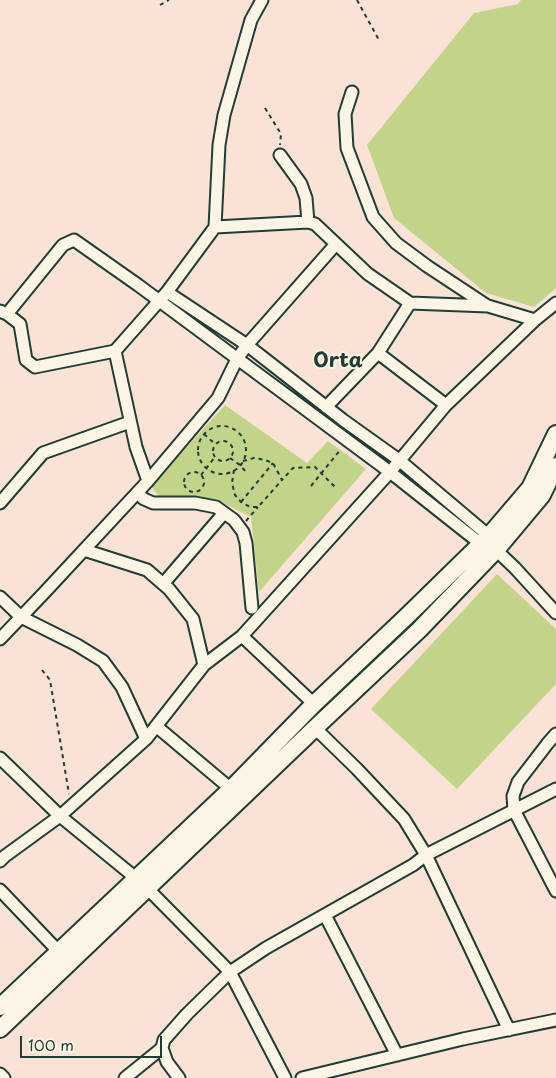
<!DOCTYPE html>
<html>
<head>
<meta charset="utf-8">
<style>
	body { margin:0 }
	#map { position:relative; width:556px; height:1078px; overflow:hidden; background:#fae3d6; font-family:"Playpen Sans",sans-serif }
	canvas { display:block }
	.scale { position:absolute; left:20px; top:1036px; width:142px; height:22px; box-sizing:border-box; border:2px solid #1f3d34; border-top:0; padding-left:6px; font-size:15px; line-height:18px; white-space:nowrap; color:#1f3d34; -webkit-text-stroke:4px #fcf5e5; paint-order:stroke }
</style>
</head>
<body>
<div id="map">
<canvas width="556" height="1078"></canvas>
<div class="scale">100 m</div>
</div>
<script>
const g = document.querySelector('canvas').getContext('2d');
g.lineJoin = 'round';
function paint(path, color) { g.fillStyle = color; g.fill(path, 'evenodd'); }
const toPath = rows => new Path2D(rows.map(r => 'M' + r).join(''));
function trace(path, color, width, dash) { g.strokeStyle = color; g.lineWidth = width; g.lineCap = dash ? 'butt' : 'round'; g.setLineDash(dash || []); g.stroke(path); }
function drawText(font, color, halo, rows, align = 'center') {
  g.font = font + ' "Playpen Sans",sans-serif'; g.lineWidth = 4; g.setLineDash([]); g.textBaseline = 'middle'; g.strokeStyle = halo; g.fillStyle = color; for (const [text, x, y, turn = 0] of rows) {
    g.save(); g.translate(x, y); g.rotate((+turn || 0) * Math.PI / 180); g.textAlign = isNaN(turn) ? turn : align; if (halo) g.strokeText(text, 0, 0); g.fillText(text, 0, 0); g.restore();
  }
}
const green = toPath([
	[521,0,556,0,556,288,534,307,486,293,394,218,367,145,474,13,518,4],
	[225,405,307,463,328,441,366,469,259,592,251,517,217,500,187,496,160,498,151,486],
	[497,574,556,629,556,684,457,789,371,709]
]);
const path = toPath([
	[357,0,380,42],
	[160,5,169,0],
	[265,108,281,134,280,145],
	'198 450a24 24 0 1 1 48 0a24 24 0 1 1-48 0Z',
	[204,434,215,444],
	'213 451a10 10 0 1 1 20 0a10 10 0 1 1-20 0Z',
	[230,458,240,465,246,472],
	[243,461,254,458,265,460,273,463,282,480,293,468,315,467,335,487],
	[234,470,232,483,235,495,241,502,250,507,258,507,282,480],
	'184 482a10 10 0 1 1 20 0a10 10 0 1 1-20 0Z',
	[201,475,215,457],
	[311,486,341,449],
	[241,502,273,463],
	[246,521,258,507],
	[42,670,50,680,69,794]
]);
const street = toPath([
	[352,92,345,114,347,148,373,217,396,243,427,266,486,305],
	[280,155,301,184,306,198,308,222],
	[215,227,308,222,315,224,368,274,410,303,488,306,535,320,556,303],
	[167,292,247,345,343,420,399,460,489,536,492,542],
	[0,311,7,314,63,245,74,240,138,285,390,472,481,544,496,550,515,568,556,613],
	[7,314,20,324,26,360,35,367,115,351],
	[378,353,446,405],
	[326,407,378,353,410,303],
	[148,481,136,447,115,351,167,292,215,227,219,145,224,115,251,20,262,0],
	[137,493,144,499,153,503,195,503,216,507,234,520,243,532,246,543,252,608],
	[0,503,43,453,130,422],
	[84,550,147,570,169,589,193,619,204,665],
	[163,584,224,513],
	[0,597,21,617,77,645,103,661,122,687,146,739],
	[242,636,314,704],
	[0,639,44,593,148,481,218,398,237,359,247,345,336,244],
	[156,726,231,789],
	[315,728,357,769,404,819,426,855,509,1030],
	[556,734,548,743,518,782,513,796,514,810,556,891],
	[0,758,60,816,137,879],
	[0,861,5,856,60,816,146,739,204,665,242,636,390,472,446,405,535,320],
	[147,888,230,972,285,1078],
	[0,890,59,952],
	[325,915,397,1055],
	[0,1074,4,1078],
	[125,1078,162,1048],
	[179,1078,167,1062,162,1048,164,1040,187,1014,230,972,266,948,413,865,426,855,556,789],
	[302,1078,463,1039,556,1020]
]);
const secondary = toPath([
	[0,1007,231,789,314,704,406,617,489,536,530,488,556,434],
	[0,1029,315,728,419,630,496,550,542,495,556,466]
]);
const districtNames = [
	["Orta",338,361]
];
paint(green, '#c2d489');
trace(street, '#1f3d34', 15);
trace(secondary, '#1f3d34', 20);
trace(path, '#1f3d34', 2, [4, 4]);
trace(street, '#fcf5e5', 11);
trace(secondary, '#fcf5e5', 16);
drawText('bold 20px', '#1f3d34', '#fcf5e5', districtNames);
</script>
</body>
</html>
